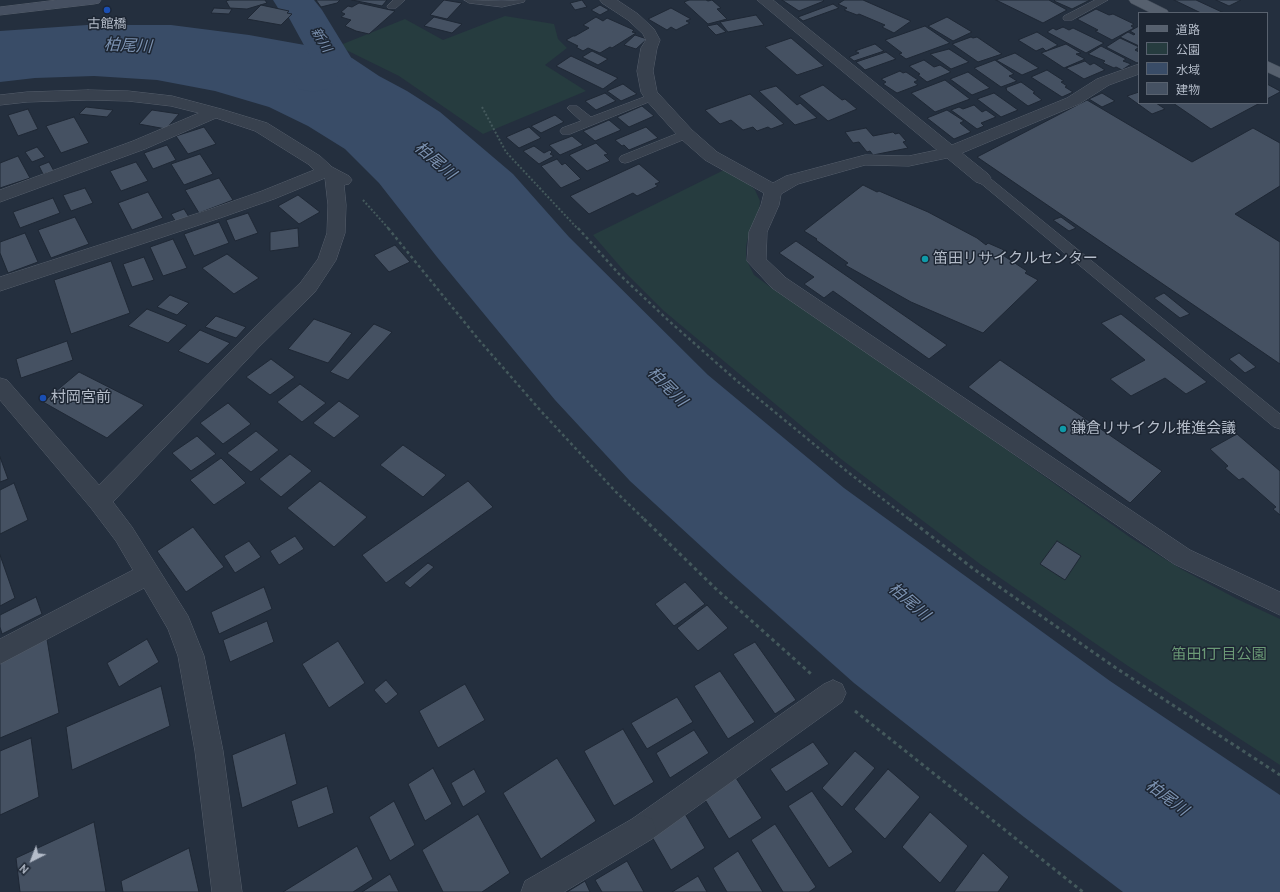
<!DOCTYPE html>
<html>
<head>
<meta charset="utf-8">
<style>
	body { margin:0 }
	#map { position:relative; width:1280px; height:892px; overflow:hidden; background:#242f3e; font-family:Cabin,"Noto Sans JP",sans-serif }
	canvas { display:block }
	.legend { position:absolute; left:1138px; top:12px; width:130px; height:92px; box-sizing:border-box; background:#1d2633; border:1px solid #59626f; margin:0; padding:5px 7px; list-style:none; font-size:12px; color:#b4bcc9 }
	.legend li { display:flex; align-items:center; gap:8px; height:20px }
	.legend b { width:20px; border:1px solid #59626f }
	.north { position:absolute; left:12px; top:840px; width:40px; height:40px; -webkit-text-stroke:3px #1d2633; paint-order:stroke; rotate:222deg; font-size:11px; font-weight:700; line-height:16px; text-align:center; color:#b4bcc9 }
	.north::after { content:''; display:block; margin:auto; width:14px; height:18px; background:#b4bcc9; clip-path:polygon(50% 0,100% 100%,50% 72%,0 100%) }
</style>
</head>
<body>
<div id="map">
<canvas width="1280" height="892"></canvas>
<ul class="legend">
<li><b style="height:5px;background:#56606e"></b>道路</li>
<li><b style="height:11px;background:#263c3f"></b>公園</li>
<li><b style="height:11px;background:#394c67"></b>水域</li>
<li><b style="height:11px;background:#455162"></b>建物</li>
</ul>
<div class="north">N</div>
</div>
<script>
const g = document.querySelector('canvas').getContext('2d');
g.lineJoin = 'round';
function paint(path, color) { g.fillStyle = color; g.fill(path, 'evenodd'); }
const toPath = rows => new Path2D(rows.map(r => 'M' + r).join(''));
function trace(path, color, width, dash) { g.strokeStyle = color; g.lineWidth = width; g.lineCap = dash ? 'butt' : 'round'; g.setLineDash(dash || []); g.stroke(path); }
function drawText(font, color, halo, rows, align = 'center') {
  g.font = font + ' Cabin,"Noto Sans JP",sans-serif'; g.lineWidth = 3; g.setLineDash([]); g.textBaseline = 'middle'; g.strokeStyle = halo; g.fillStyle = color; for (const [text, x, y, turn = 0] of rows) {
    g.save(); g.translate(x, y); g.rotate((+turn || 0) * Math.PI / 180); g.textAlign = isNaN(turn) ? turn : align; if (halo) g.strokeText(text, 0, 0); g.fillText(text, 0, 0); g.restore();
  }
}
const green = toPath([
	[505,16,554,24,558,39,567,48,545,65,586,91,483,134,399,76,338,46,405,19,443,40],
	[726,169,746,181,755,190,760,201,759,210,750,230,746,246,746,259,754,275,773,289,841,332,1131,538,1181,569,1237,599,1280,619,1280,765,1128,666,980,564,841,459,664,311,624,271,593,235]
]);
const water = toPath([
	[87,25,171,25,249,35,327,49,352,58,379,76,407,91,440,112,513,174,569,237,708,375,844,488,1110,681,1280,795,1280,892,1123,892,1024,817,854,683,728,571,630,481,555,400,437,257,379,183,345,149,308,126,269,107,215,91,157,80,94,76,35,78,0,82,0,31]
]);
const river = toPath([
	[273,0,314,0,322,10,352,59,327,89,313,92,299,89,293,80,311,58,288,16,278,8,273,0]
]);
const building = toPath([
	[229,0,265,0,267,3,247,9,230,8,226,1,229,0],
	[316,0,340,0,337,3,321,7,316,0],
	[352,0,387,0,382,6,352,0],
	[444,0,462,3,447,19,430,15,444,0],
	[582,0,587,7,575,10,570,3,582,0],
	[689,0,706,0,708,1,712,0,721,8,717,9,727,19,708,24,684,2,689,0],
	[782,0,823,0,824,1,799,11,782,0],
	[844,0,863,0,911,21,894,33,882,27,885,25,859,14,857,15,844,10,847,8,838,4,844,0],
	[996,0,1049,0,1067,10,1043,23,996,0],
	[1055,0,1090,0,1072,9,1054,1,1055,0],
	[1174,0,1196,0,1224,13,1201,13,1174,0],
	[1216,0,1241,0,1229,6,1216,0],
	[359,3,395,11,369,34,356,31,345,26,351,20,341,17,345,14,341,12,348,6,352,7,359,3],
	[833,4,839,8,803,21,798,17,833,4],
	[261,5,289,11,287,13,292,14,281,25,247,19,261,5],
	[600,5,609,10,600,15,591,10,600,5],
	[214,8,232,9,229,14,211,13,214,8],
	[671,8,691,19,686,21,690,23,676,30,671,27,667,30,648,19,671,8],
	[1096,9,1109,15,1113,14,1134,24,1131,26,1134,28,1112,40,1095,31,1098,30,1077,19,1096,9],
	[756,15,764,25,728,32,720,22,756,15],
	[434,17,462,24,452,33,424,26,434,17],
	[596,17,603,21,607,18,634,30,632,32,636,33,612,48,610,47,600,53,588,48,583,51,576,47,578,46,566,40,573,36,575,36,589,28,583,25,596,17],
	[947,17,972,32,953,41,928,26,947,17],
	[717,24,726,32,716,35,707,26,717,24],
	[925,26,950,43,906,59,899,54,902,53,885,40,925,26],
	[1139,26,1139,46,1120,37,1128,32,1134,35,1135,34,1130,31,1139,26],
	[1063,27,1069,30,1073,28,1104,43,1086,53,1047,32,1053,28,1056,30,1063,27],
	[1037,32,1058,45,1046,51,1043,48,1036,51,1018,40,1037,32],
	[635,35,647,39,636,49,624,45,635,35],
	[971,37,973,38,977,37,1002,54,978,62,952,44,971,37],
	[791,38,824,66,797,75,765,47,791,38],
	[1120,38,1139,47,1135,50,1139,52,1139,62,1137,63,1106,47,1120,38],
	[875,44,884,51,854,61,849,57,859,53,855,51,875,44],
	[1066,44,1081,53,1076,54,1085,59,1064,68,1041,53,1066,44],
	[1101,46,1126,59,1123,61,1131,64,1122,70,1116,67,1114,68,1103,63,1105,61,1088,54,1101,46],
	[949,49,969,62,951,69,930,54,949,49],
	[592,51,608,59,598,65,582,57,592,51],
	[886,52,896,59,865,70,856,62,886,52],
	[1015,53,1039,68,1022,75,996,60,1015,53],
	[571,56,618,78,603,89,556,66,571,56],
	[924,60,934,67,940,65,951,72,927,82,918,75,920,74,909,66,924,60],
	[995,60,1014,74,1009,76,1017,81,1001,87,974,68,995,60],
	[1085,61,1090,65,1094,63,1105,70,1084,79,1066,68,1085,61],
	[1047,70,1064,81,1061,82,1067,86,1065,87,1073,92,1062,97,1031,77,1047,70],
	[900,71,903,73,906,72,918,80,914,82,918,85,897,93,883,84,886,82,881,79,900,71],
	[968,72,990,88,972,95,950,79,968,72],
	[945,80,970,99,935,112,911,93,945,80],
	[1021,82,1035,92,1033,93,1042,100,1028,106,1006,90,1007,89,1005,88,1021,82],
	[623,84,637,94,621,101,607,91,623,84],
	[1267,84,1280,91,1280,92,1267,99,1267,84],
	[823,85,842,100,845,99,857,109,828,121,799,96,823,85],
	[776,86,797,105,800,103,817,118,795,125,759,91,776,86],
	[1139,92,1139,103,1156,103,1165,109,1152,114,1127,96,1139,92],
	[605,93,616,101,596,110,585,101,605,93],
	[994,93,1018,110,1001,117,977,99,994,93],
	[1102,93,1115,101,1102,107,1089,99,1102,93],
	[750,94,784,124,771,129,768,127,757,131,753,127,743,130,731,120,720,124,705,110,750,94],
	[1087,100,1192,162,1253,128,1280,143,1280,186,1235,214,1280,242,1280,364,977,157,1087,100],
	[1173,103,1260,103,1211,129,1173,103],
	[974,105,982,112,986,110,996,117,981,123,984,126,977,129,951,110,959,107,963,109,974,105],
	[642,106,654,116,629,127,617,117,642,106],
	[86,107,113,110,107,117,79,114,86,107],
	[28,109,38,129,18,136,8,115,28,109],
	[152,110,179,114,166,129,139,124,152,110],
	[947,110,964,121,960,123,971,132,954,139,927,118,947,110],
	[555,115,564,122,541,133,531,126,555,115],
	[74,117,89,143,61,153,46,126,74,117],
	[609,120,621,130,595,141,583,131,609,120],
	[204,127,216,144,188,154,176,136,204,127],
	[529,127,541,138,519,148,506,137,529,127],
	[646,127,658,138,629,150,624,145,622,146,615,140,646,127],
	[866,128,873,136,893,132,895,134,899,133,906,141,903,142,908,148,873,155,870,151,867,152,859,142,853,143,845,132,866,128],
	[572,136,583,145,560,155,549,145,572,136],
	[596,143,608,154,604,155,610,161,587,171,569,155,596,143],
	[167,145,176,160,153,169,144,153,167,145],
	[534,146,544,153,550,150,552,152,550,154,554,156,539,164,523,151,534,146],
	[37,147,45,157,32,162,25,152,37,147],
	[200,154,213,174,184,185,171,164,200,154],
	[18,156,30,178,0,188,0,163,18,156],
	[557,159,562,165,565,163,581,179,561,188,541,166,557,159],
	[49,162,54,171,43,174,39,166,49,162],
	[136,162,148,181,121,191,110,171,136,162],
	[639,164,660,182,655,184,658,186,637,196,633,193,589,214,570,196,639,164],
	[219,178,233,200,199,213,185,190,219,178],
	[863,185,877,192,879,191,928,212,977,238,986,245,988,243,1004,250,1001,254,1027,271,1025,273,1038,280,983,333,911,302,845,265,848,263,816,240,817,239,804,231,863,185],
	[85,188,93,203,71,211,63,195,85,188],
	[148,192,163,218,132,230,118,203,148,192],
	[298,195,320,212,299,224,278,206,298,195],
	[53,198,60,213,20,228,13,212,53,198],
	[184,209,189,217,176,222,171,214,184,209],
	[248,213,258,233,235,241,226,220,248,213],
	[75,217,89,244,51,258,38,230,75,217],
	[1061,217,1076,228,1069,231,1053,220,1061,217],
	[219,222,229,243,194,256,184,234,219,222],
	[298,228,299,247,270,251,270,232,298,228],
	[25,233,38,262,8,273,0,253,0,242,25,233],
	[173,239,187,268,163,276,150,247,173,239],
	[796,241,947,345,929,359,833,291,824,298,804,284,814,277,779,253,796,241],
	[395,245,410,262,389,272,374,255,395,245],
	[227,254,259,278,234,294,202,268,227,254],
	[144,257,154,280,132,287,123,264,144,257],
	[111,261,130,313,71,334,54,280,111,261],
	[1164,293,1190,314,1180,318,1154,298,1164,293],
	[170,295,189,303,177,315,157,307,170,295],
	[147,309,187,325,168,343,128,326,147,309],
	[1121,314,1207,382,1186,394,1165,378,1131,396,1110,379,1145,360,1101,323,1121,314],
	[216,316,246,327,236,338,205,327,216,316],
	[314,319,352,333,328,363,288,349,314,319],
	[374,324,392,332,348,380,330,372,374,324],
	[200,330,230,343,208,364,178,351,200,330],
	[67,341,73,360,21,378,16,359,67,341],
	[1239,353,1256,367,1245,373,1229,359,1239,353],
	[271,359,295,377,270,395,246,377,271,359],
	[1000,360,1162,471,1130,503,968,387,1000,360],
	[79,372,144,405,107,438,43,402,79,372],
	[300,384,326,403,302,422,277,402,300,384],
	[339,401,360,416,334,438,313,423,339,401],
	[228,403,251,424,223,444,200,423,228,403],
	[256,431,279,450,251,472,227,453,256,431],
	[1237,434,1280,471,1280,515,1273,509,1276,507,1243,478,1239,480,1225,468,1228,466,1210,449,1237,434],
	[197,436,216,454,191,471,172,453,197,436],
	[403,445,446,475,423,497,380,465,403,445],
	[290,454,312,471,281,497,259,479,290,454],
	[0,457,8,479,0,482,0,457],
	[221,458,246,483,214,505,190,480,221,458],
	[320,481,367,517,334,547,287,508,320,481],
	[468,481,493,507,386,583,362,555,468,481],
	[14,483,28,520,0,534,0,490,14,483],
	[193,527,224,567,186,592,157,551,193,527],
	[295,536,304,549,279,565,270,551,295,536],
	[249,541,261,557,235,573,224,556,249,541],
	[1057,541,1081,556,1065,580,1040,564,1057,541],
	[0,555,15,598,0,606,0,555],
	[428,563,434,567,410,588,404,583,428,563],
	[685,582,705,604,674,626,655,604,685,582],
	[264,587,272,609,219,634,211,612,264,587],
	[36,597,42,614,2,634,0,627,0,615,36,597],
	[707,605,728,628,698,651,677,628,707,605],
	[267,621,274,642,230,662,223,640,267,621],
	[47,639,59,713,0,738,0,658,47,639],
	[147,639,159,662,119,687,107,663,147,639],
	[338,641,365,683,329,708,302,664,338,641],
	[755,642,796,700,775,714,733,654,755,642],
	[720,671,755,722,728,739,694,686,720,671],
	[386,680,398,694,386,704,374,690,386,680],
	[465,684,485,720,438,748,419,711,465,684],
	[161,686,170,726,72,770,66,727,161,686],
	[677,697,693,722,647,749,631,723,677,697],
	[623,729,654,782,614,806,584,751,623,729],
	[694,730,709,753,670,778,656,753,694,730],
	[285,733,297,784,242,808,232,755,285,733],
	[31,738,39,797,0,815,0,751,31,738],
	[813,742,829,764,786,792,770,769,813,742],
	[855,751,875,768,842,807,822,788,855,751],
	[557,758,596,821,541,859,503,793,557,758],
	[433,768,452,804,425,821,408,784,433,768],
	[474,769,486,792,463,807,451,783,474,769],
	[888,769,920,797,885,839,854,809,888,769],
	[736,778,762,818,729,839,704,798,736,778],
	[327,786,334,813,298,828,291,801,327,786],
	[812,791,853,852,829,868,788,806,812,791],
	[394,801,415,845,390,861,369,817,394,801],
	[930,812,968,846,940,883,902,847,930,812],
	[478,814,510,873,482,892,443,892,422,850,478,814],
	[685,814,705,848,671,870,651,835,685,814],
	[94,822,106,892,20,892,16,858,94,822],
	[775,824,816,887,809,892,783,892,751,840,775,824],
	[357,846,373,879,353,892,283,892,357,846],
	[189,848,199,892,123,892,121,881,189,848],
	[738,851,763,892,727,892,713,868,738,851],
	[983,853,1009,877,998,892,954,892,983,853],
	[627,861,644,892,602,892,595,880,627,861],
	[390,874,399,892,362,892,390,874],
	[698,876,707,892,672,892,698,876],
	[585,881,590,892,567,892,585,881]
]);
const pathFar2 = toPath([
	[482,107,506,152,578,229],
	[363,200,389,229]
]);
const pathFar1 = toPath([
	[388,228,479,340,540,410,615,491,645,520],
	[578,228,619,274,669,321,737,381,849,473,910,520]
]);
const path = toPath([
	[644,519,715,588,811,674],
	[909,519,975,570,1116,668,1280,775],
	[855,711,1083,892]
]);
const service = toPath([
	[393,0,405,0,396,8,388,8,387,6,393,0],
	[464,0,502,1,525,0,524,2,502,7,469,3,464,0],
	[1095,0,1108,0,1072,20,1064,20,1063,18,1064,16,1095,0],
	[652,94,656,95,658,97,656,99,570,134,562,134,560,131,562,128,581,121,569,110,567,108,569,106,577,106,591,117,652,94],
	[686,130,690,131,692,134,690,137,629,162,625,163,621,162,619,159,621,156,686,130],
	[982,174,986,175,1280,414,1280,429,1274,427,978,181,976,178,978,175,982,174]
]);
const pedestrian = toPath([
	[833,680,842,684,846,693,842,702,652,839,642,843,632,839,628,829,632,819,824,684,833,680]
]);
const minor = toPath([
	[600,0,617,0,638,14,654,29,660,40,657,48,653,71,657,92,692,130,717,152,773,183,786,176,865,155,909,156,937,150,757,0,773,0,952,145,1067,98,1097,79,1139,64,1139,74,1109,85,1079,104,962,153,988,174,991,178,988,182,982,184,976,182,947,158,909,166,865,165,798,184,781,194,779,205,767,232,766,259,786,278,1190,550,1280,592,1280,615,1174,564,772,288,747,261,749,232,761,205,764,193,705,160,680,138,646,100,641,92,637,71,641,48,646,40,643,34,628,20,602,3,600,0],
	[88,90,128,91,172,96,221,109,267,123,320,156,332,167,349,176,352,180,349,184,344,185,346,205,345,233,336,260,315,292,259,347,113,502,132,527,188,616,204,656,223,751,242,892,212,892,195,751,178,656,168,629,144,588,0,664,0,639,133,570,116,541,91,508,0,400,0,378,7,380,99,485,245,337,301,282,318,259,327,233,328,205,325,178,274,199,220,218,0,291,0,277,208,210,262,191,314,170,308,164,255,131,216,118,145,149,0,202,0,190,133,141,199,113,171,106,128,101,88,100,27,102,0,105,0,95,27,92,88,90],
	[642,815,652,819,656,829,652,839,564,892,521,892,525,881,632,819,642,815]
]);
const secondary = toPath([
	[57,0,101,0,99,3,94,4,0,15,0,7,57,0]
]);
const primary = toPath([
	[1129,0,1147,0,1167,10,1169,13,1151,13,1131,3,1129,0],
	[1267,61,1280,67,1280,78,1267,72,1267,61]
]);
const markers = [
	[107,10,4,"#1a4fb4"],
	[925,259,4,"#0f9aa8"],
	[43,398,4,"#1a4fb4"],
	[1063,429,4,"#0f9aa8"]
];
const farPoinames = [
	["古館橋",107,24]
];
const farWaternames = [
	["新川",321,40,59]
];
const poiNames = [
	["笛田リサイクルセンター",933,259],
	["村岡宮前",51,398],
	["鎌倉リサイクル推進会議",1071,429]
];
const parkNames = [
	["笛田1丁目公園",1219,655]
];
const waterNames = [
	["柏尾川",128,46,3],
	["柏尾川",435,161,41],
	["柏尾川",667,387,45],
	["柏尾川",909,602,41],
	["柏尾川",1167,798,37]
];
paint(green, '#263c3f');
paint(water, '#394c67');
paint(river, '#394c67');
paint(building, '#455162');
trace(building, '#1f2835', 1);
trace(service, '#565f6c', 1);
trace(pedestrian, '#565f6c', 1);
trace(minor, '#565f6c', 1);
trace(secondary, '#565f6c', 1);
trace(primary, '#414a57', 1);
trace(pathFar2, '#44595c', 2, [2, 2]);
trace(pathFar1, '#44595c', 2.5, [3, 3]);
trace(path, '#44595c', 3, [3.5, 3.5]);
paint(service, '#38414e');
paint(pedestrian, '#38414e');
paint(minor, '#38414e');
paint(secondary, '#465061');
paint(primary, '#56606e');
for (const [x, y, r, color] of markers) { const dot = new Path2D(); dot.arc(x, y, r, 0, 2 * Math.PI); g.fillStyle = color; g.fill(dot); trace(dot, '#1d2633', 1.5); }
drawText('13px', '#b4bcc9', '#1d2633', farPoinames);
drawText('italic 13px', '#7c92b1', '#1d2633', farWaternames);
drawText('15px', '#b4bcc9', '#1d2633', poiNames, 'left');
drawText('15px', '#6b9a76', '#1d2633', parkNames);
drawText('italic 16px', '#7c92b1', '#1d2633', waterNames);
</script>
</body>
</html>
